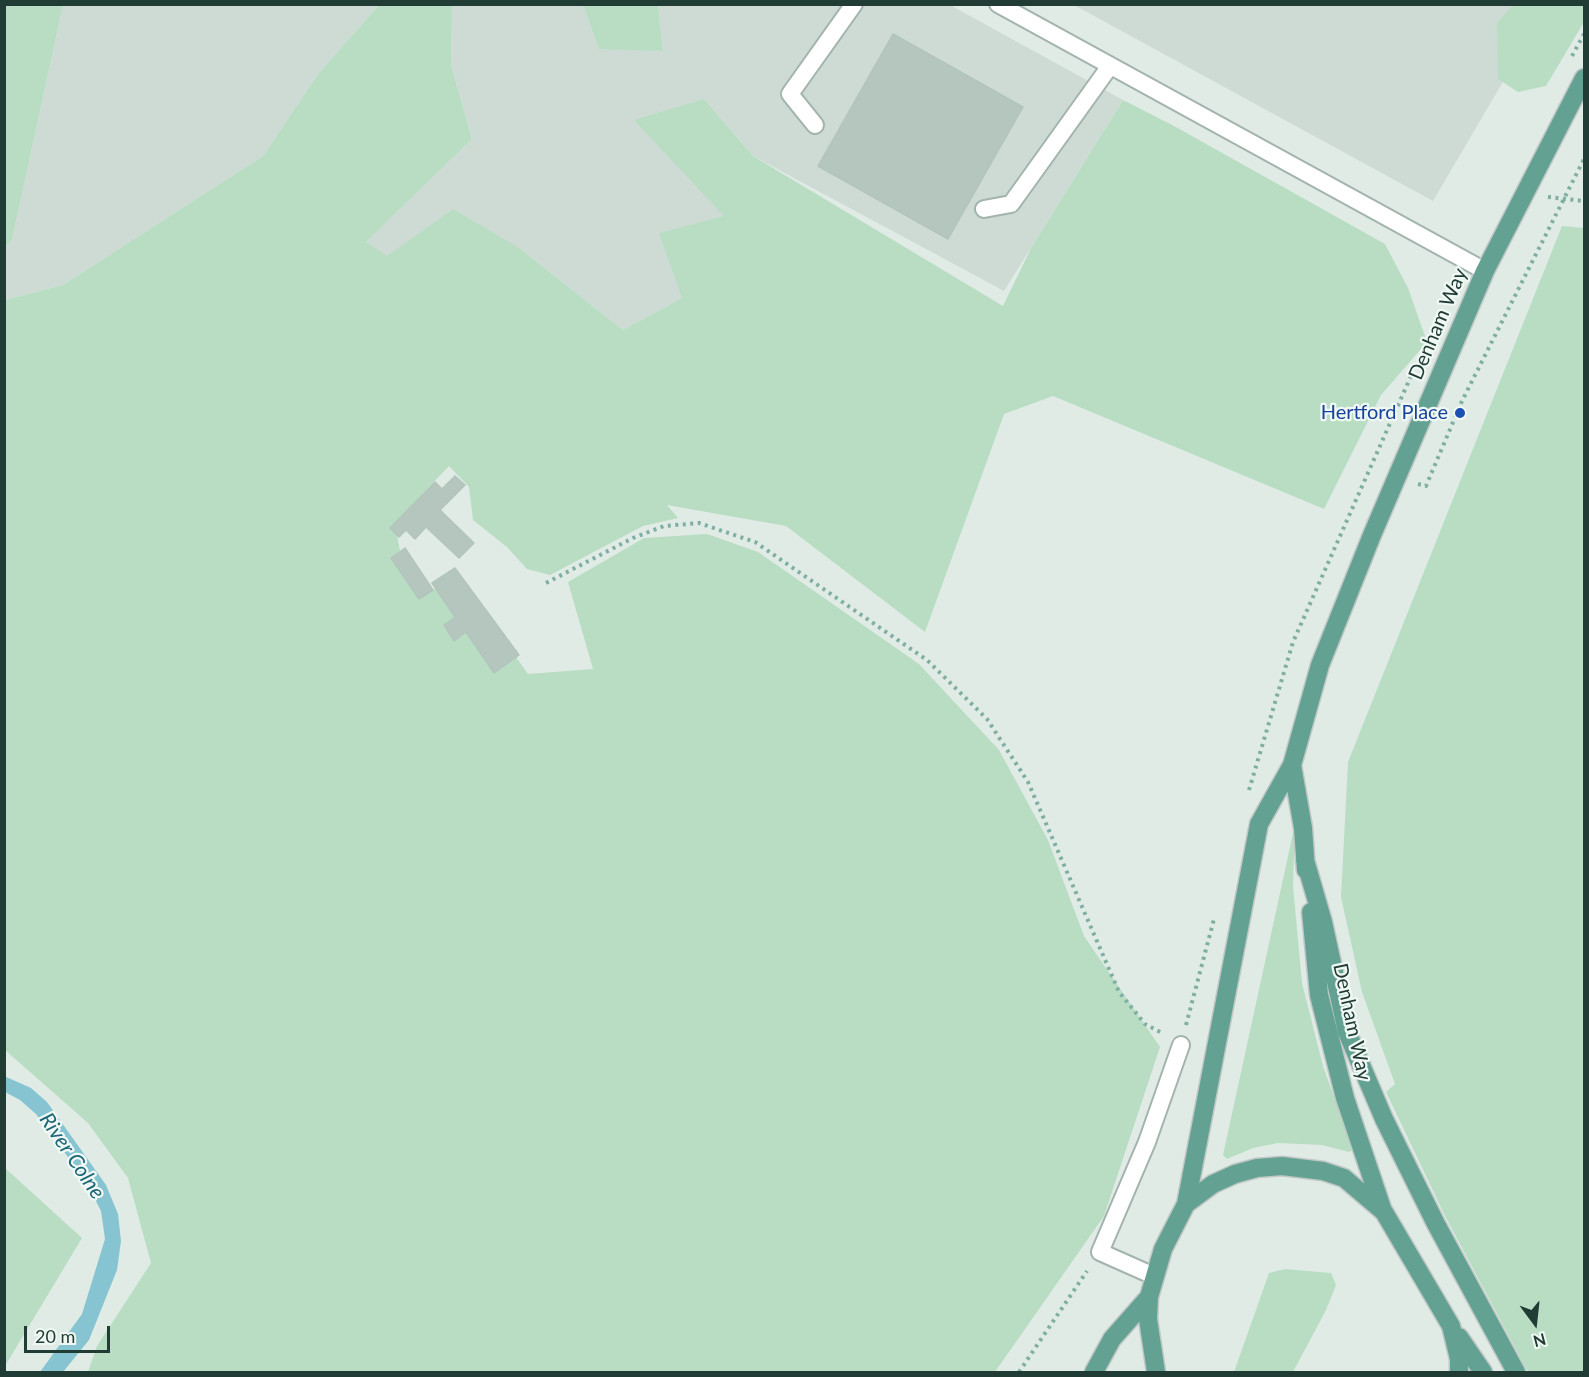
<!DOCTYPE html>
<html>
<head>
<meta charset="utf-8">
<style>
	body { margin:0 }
	#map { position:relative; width:1589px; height:1377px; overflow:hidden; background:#e0ebe6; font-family:Lato,sans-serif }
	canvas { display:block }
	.frame { position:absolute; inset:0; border:6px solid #203c35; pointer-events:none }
	.north { position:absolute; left:1505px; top:1293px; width:60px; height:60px; -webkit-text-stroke:4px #f0f8f4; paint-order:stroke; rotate:165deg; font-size:16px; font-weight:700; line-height:24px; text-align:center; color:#203c35 }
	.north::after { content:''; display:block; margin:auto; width:21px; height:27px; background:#203c35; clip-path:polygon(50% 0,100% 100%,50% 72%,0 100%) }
	.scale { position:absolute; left:24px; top:1326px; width:86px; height:27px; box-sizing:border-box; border:3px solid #203c35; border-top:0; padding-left:8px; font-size:18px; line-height:21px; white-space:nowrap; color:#203c35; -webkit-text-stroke:4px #f0f8f4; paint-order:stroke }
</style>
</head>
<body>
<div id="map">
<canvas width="1589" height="1377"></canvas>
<div class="frame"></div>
<div class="north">N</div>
<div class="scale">20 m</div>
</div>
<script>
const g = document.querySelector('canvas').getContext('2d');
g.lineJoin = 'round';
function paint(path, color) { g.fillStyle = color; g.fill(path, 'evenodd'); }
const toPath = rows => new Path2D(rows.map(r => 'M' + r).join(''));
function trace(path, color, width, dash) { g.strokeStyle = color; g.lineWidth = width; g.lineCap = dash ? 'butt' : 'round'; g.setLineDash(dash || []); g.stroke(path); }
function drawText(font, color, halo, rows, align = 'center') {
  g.font = font + ' Lato,sans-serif'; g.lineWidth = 4.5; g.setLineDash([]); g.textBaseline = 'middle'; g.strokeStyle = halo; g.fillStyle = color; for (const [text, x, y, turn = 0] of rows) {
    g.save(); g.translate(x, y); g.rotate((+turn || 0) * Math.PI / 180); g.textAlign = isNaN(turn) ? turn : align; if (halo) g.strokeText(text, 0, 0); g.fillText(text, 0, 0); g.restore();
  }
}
const built = toPath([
	[63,5,379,5,318,74,263,156,63,285,5,300,5,247,12,240],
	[452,5,583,5,599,48,663,51,658,5,950,5,1123,100,1004,291,753,156,704,99,724,216,682,298,623,330,519,248,386,257,366,242,472,139,451,65],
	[1074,5,1548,5,1433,201]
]);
const green = toPath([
	[5,4,63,5,12,240,5,247],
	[379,5,452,5,451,65,472,139,366,242,387,256,453,209,519,248,623,330,682,298,659,233,724,216,634,120,704,99,753,156,1003,306,1031,248,1123,100,1174,126,1385,244,1408,288,1427,342,1381,395,1324,509,1053,396,1004,414,925,632,786,526,667,505,678,518,643,526,550,575,527,569,507,547,473,520,469,487,449,466,390,528,397,535,400,551,391,558,419,599,436,588,455,617,444,625,454,640,466,632,494,672,516,657,528,674,593,669,568,582,644,538,707,534,758,552,919,664,999,750,1048,840,1084,936,1160,1047,1104,1216,995,1372,88,1372,97,1346,151,1263,128,1178,88,1123,5,1050,5,300,63,285,263,156,318,74],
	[583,5,658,5,663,51,599,49],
	[1513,5,1584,5,1584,22,1546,86,1518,92,1498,79,1497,23],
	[1562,226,1584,228,1584,1372,1528,1372,1445,1216,1386,1092,1395,1084,1362,992,1341,897,1348,762],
	[1295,824,1293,886,1302,983,1323,1066,1353,1150,1349,1152,1322,1145,1278,1143,1253,1148,1227,1159,1223,1155],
	[4,1167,82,1238,5,1366,4,1366],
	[1285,1269,1331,1273,1336,1285,1326,1310,1293,1372,1234,1372,1269,1273]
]);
const water = toPath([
	[4,1076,31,1088,47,1102,106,1185,118,1214,121,1241,117,1270,89,1340,63,1372,40,1372,82,1314,105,1239,101,1211,85,1180,36,1114,20,1100,5,1092]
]);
const building = toPath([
	[893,34,1023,107,948,239,818,166,893,34],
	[455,476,465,485,440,510,474,543,459,558,426,527,415,539,406,530,399,537,390,528,435,482,442,489,455,476],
	[405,548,433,590,419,599,391,558,405,548],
	[455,568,519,655,494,673,466,632,454,641,444,625,455,617,432,583,455,568]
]);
const path = toPath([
	[1572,56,1584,34],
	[1548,197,1584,201],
	[1418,484,1426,486,1462,401,1584,159],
	[546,583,633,538,664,526,699,523,755,542,927,660,987,719,1028,782,1119,992,1145,1024,1164,1034],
	[1249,790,1293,642,1411,376],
	[1186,1025,1214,919],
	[1019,1372,1087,1271]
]);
const service = toPath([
	[998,4,1485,271],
	[815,125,790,94,854,4],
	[984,209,1011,204,1110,66],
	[1154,1276,1100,1252,1147,1142,1181,1045]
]);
const primary = toPath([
	[1292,765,1303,828,1306,870],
	[1305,860,1323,922,1347,1032,1384,1119,1436,1224,1516,1372],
	[1311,912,1319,995,1345,1098,1382,1208],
	[1186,1204,1259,824,1292,765,1320,665,1372,535,1485,271,1584,78],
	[1459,1337,1483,1372],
	[1094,1372,1112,1339,1149,1297],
	[1156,1372,1148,1319,1149,1297,1163,1249,1186,1204,1213,1184,1235,1174,1257,1168,1282,1166,1323,1171,1344,1178,1384,1212,1451,1326,1459,1359,1459,1372]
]);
const markers = [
	[1460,413,6,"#1a4fb4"]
];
const streetNames = [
	["Denham Way",1438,324,-67],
	["Denham Way",1352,1022,78]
];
const transitNames = [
	["Hertford Place",1448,413]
];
const waterNames = [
	["River Colne",72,1156,56]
];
paint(built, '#cedbd5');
paint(green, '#b8ddc3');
paint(water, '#86c4d2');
paint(building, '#b5c6bf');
trace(building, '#b2c5bd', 1.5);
trace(service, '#a3b3ad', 20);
trace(primary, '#c1c8c6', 21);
trace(path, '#7fafa2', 4, [3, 4.5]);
trace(service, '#fff', 16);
trace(primary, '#63a293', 18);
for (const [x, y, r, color] of markers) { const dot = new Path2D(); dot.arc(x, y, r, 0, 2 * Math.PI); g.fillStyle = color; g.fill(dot); trace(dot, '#f0f8f4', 2); }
drawText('20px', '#203c35', '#f0f8f4', streetNames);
drawText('20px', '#164399', '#f0f8f4', transitNames, 'right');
drawText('italic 21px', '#196678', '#f0f8f4', waterNames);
</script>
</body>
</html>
